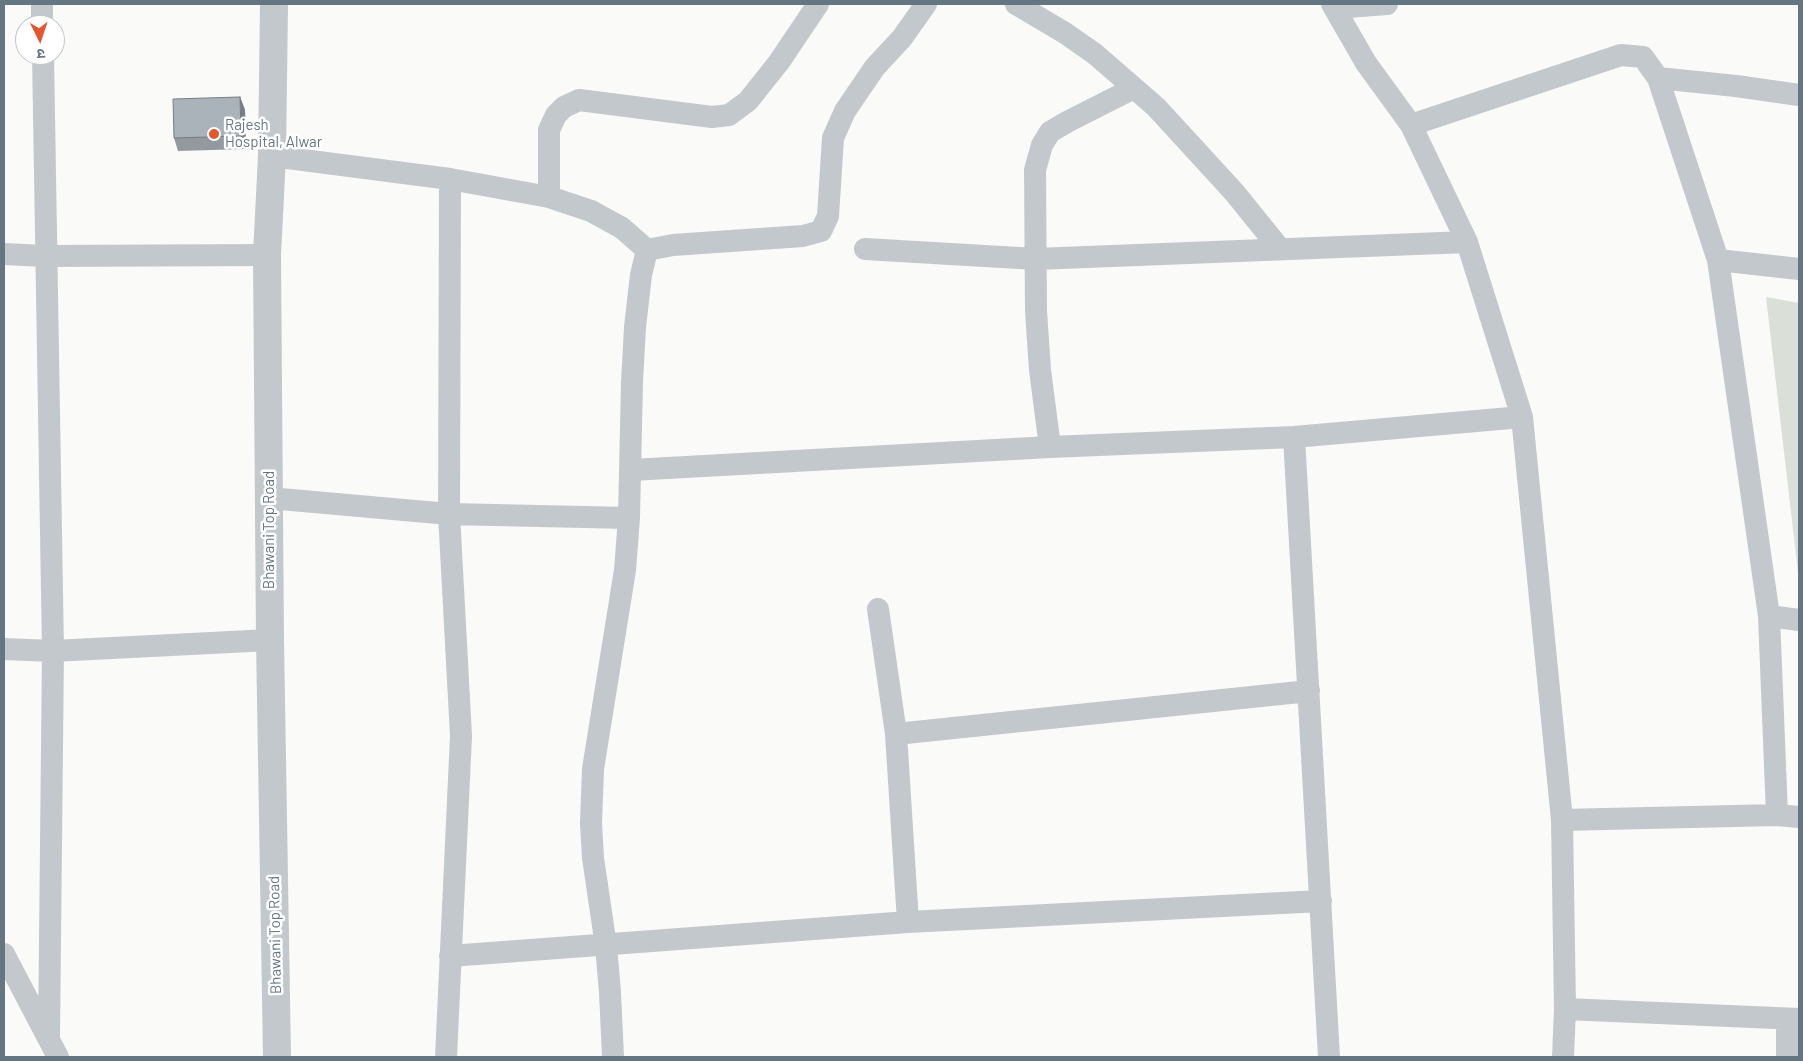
<!DOCTYPE html>
<html>
<head>
<meta charset="utf-8">
<style>
	body { margin:0 }
	#map { position:relative; width:1803px; height:1061px; overflow:hidden; background:#fafaf8; font-family:Barlow,"Noto Sans Devanagari",sans-serif }
	canvas { display:block }
	.frame { position:absolute; inset:0; border:5px solid #657683; pointer-events:none }
	.north { position:absolute; left:15px; top:15px; width:50px; height:50px; box-sizing:border-box; background:#fff; border:1px solid #c1c8cd; border-radius:50%; rotate:176deg; font-size:14px; font-weight:700; line-height:20px; text-align:center; color:#657683 }
	.north::after { content:''; display:block; margin:auto; width:18px; height:22px; background:#e4572e; clip-path:polygon(50% 0,100% 100%,50% 72%,0 100%) }
</style>
</head>
<body>
<div id="map">
<canvas width="1803" height="1061"></canvas>
<div class="frame"></div>
<div class="north">उ</div>
</div>
<script>
const g = document.querySelector('canvas').getContext('2d');
g.lineJoin = 'round';
function paint(path, color) { g.fillStyle = color; g.fill(path, 'evenodd'); }
const toPath = rows => new Path2D(rows.map(r => 'M' + r).join(''));
function trace(path, color, width, dash) { g.strokeStyle = color; g.lineWidth = width; g.lineCap = dash ? 'butt' : 'round'; g.setLineDash(dash || []); g.stroke(path); }
function drawText(font, color, halo, rows, align = 'center') {
  g.font = font + ' Barlow,sans-serif'; g.lineWidth = 5; g.setLineDash([]); g.textBaseline = 'middle'; g.strokeStyle = halo; g.fillStyle = color; for (const [text, x, y, turn = 0] of rows) {
    g.save(); g.translate(x, y); g.rotate((+turn || 0) * Math.PI / 180); g.textAlign = isNaN(turn) ? turn : align; if (halo) g.strokeText(text, 0, 0); g.fillText(text, 0, 0); g.restore();
  }
}
const green = toPath([
	[1766,297,1799,303,1799,581]
]);
const minor = toPath([
	[42,4,42,25],
	[1016,4,1065,33,1095,54,1156,107,1234,192,1280,249],
	[1332,4,1366,63,1411,125,1467,242,1522,417,1562,820,1565,1009,1563,1057],
	[1335,8,1387,4],
	[43,55,53,651,49,1037],
	[1658,78,1736,86,1799,95],
	[1411,125,1621,55,1643,57,1658,78,1718,260,1769,616,1777,815],
	[272,156,450,179,549,197,591,211,622,228,647,250],
	[549,197,549,130,556,115,564,107,579,100,712,117,729,115,748,101,779,62,818,4],
	[865,249,1036,259,1467,242],
	[4,254,45,256,267,255],
	[1718,260,1799,269],
	[1294,437,1329,1057],
	[1050,447,1040,370,1036,311,1035,170,1042,145,1050,132,1067,122,1134,88],
	[631,470,1050,447,1294,437,1522,417],
	[269,498,449,514,629,518],
	[878,609,896,734,908,922],
	[1769,616,1799,620],
	[4,649,53,651,270,640],
	[896,734,1309,691],
	[1562,820,1777,815,1799,817],
	[4,954,58,1057],
	[450,956,908,922,1321,901],
	[1565,1009,1799,1019],
	[446,1057,461,736,449,514,450,179],
	[613,1057,610,992,606,946,593,858,591,823,593,769,625,570,629,518,632,382,635,327,641,275,647,250,673,245,803,236,821,231,828,216,833,138,845,111,875,67,902,38,926,4],
	[1787,1057,1787,1019]
]);
const tertiary = toPath([
	[274,4,272,156,267,255,270,640,277,1057]
]);
const wall = toPath([
	[240,97,245,110,246,149,178,151,174,138]
]);
const shadedWall = toPath([
	[240,97,245,110,246,149,241,136]
]);
const building = toPath([
	[240,97,241,136,174,138,173,99,240,97]
]);
const markers = [
	[214,134,6,"#e4572e"]
];
const poiNames = [
	["Rajesh",225,125],
	["Hospital, Alwar",225,142]
];
const streetNames = [
	["Bhawani Top Road",269,530,-90],
	["Bhawani Top Road",275,935,-91]
];
paint(green, '#dadfd7');
trace(minor, '#c3c8cc', 22);
trace(tertiary, '#c3c8cc', 28);
paint(wall, '#929a9f');
paint(shadedWall, '#777d82');
paint(building, '#aab3b9');
trace(building, '#777d82', 1);
for (const [x, y, r, color] of markers) { const dot = new Path2D(); dot.arc(x, y, r, 0, 2 * Math.PI); g.fillStyle = color; g.fill(dot); trace(dot, '#fff', 2); }
drawText('15px', '#657683', '#fff', poiNames, 'left');
drawText('15px', '#657683', '#fff', streetNames);
</script>
</body>
</html>
